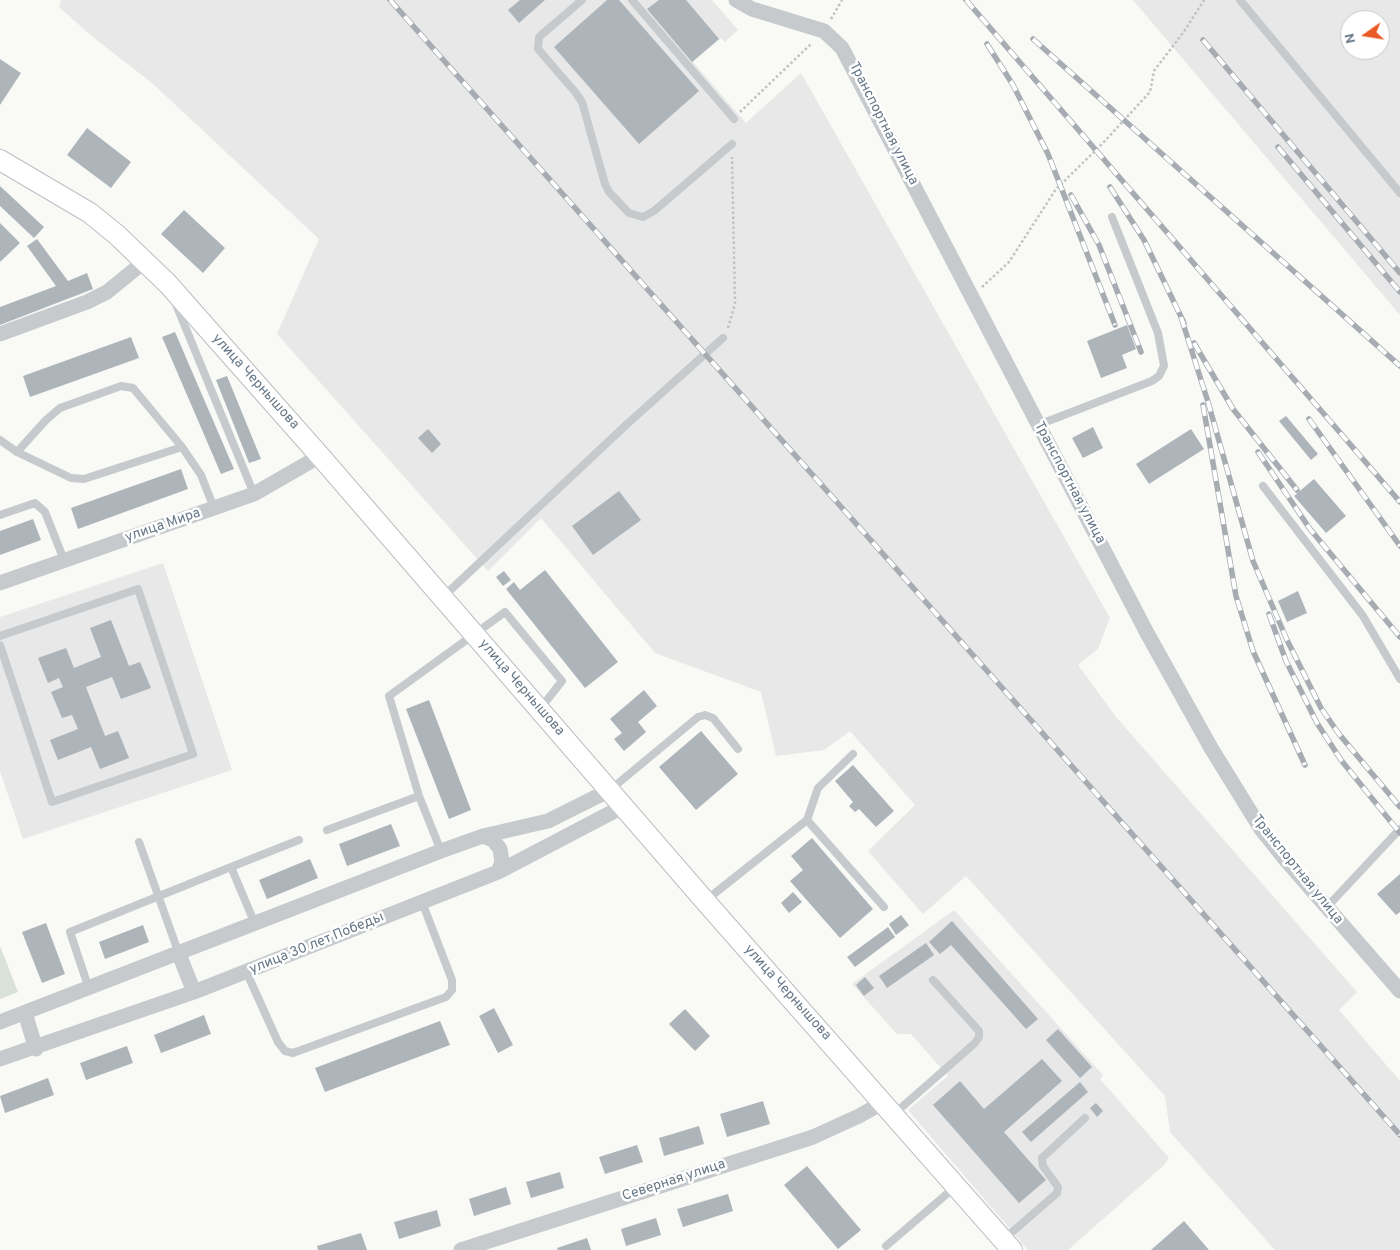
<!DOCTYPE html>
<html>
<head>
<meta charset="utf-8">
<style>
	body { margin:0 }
	#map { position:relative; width:1400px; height:1250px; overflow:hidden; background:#f9f9f6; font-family:Overpass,sans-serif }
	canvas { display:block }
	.north { position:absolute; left:1340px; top:10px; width:50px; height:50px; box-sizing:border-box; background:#fff; border:1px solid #c2c9cf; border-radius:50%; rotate:257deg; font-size:14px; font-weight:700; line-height:20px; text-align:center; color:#677888 }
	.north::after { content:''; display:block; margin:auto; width:18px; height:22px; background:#e95a26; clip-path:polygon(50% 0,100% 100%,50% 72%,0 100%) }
</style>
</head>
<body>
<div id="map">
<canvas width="1400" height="1250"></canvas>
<div class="north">N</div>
</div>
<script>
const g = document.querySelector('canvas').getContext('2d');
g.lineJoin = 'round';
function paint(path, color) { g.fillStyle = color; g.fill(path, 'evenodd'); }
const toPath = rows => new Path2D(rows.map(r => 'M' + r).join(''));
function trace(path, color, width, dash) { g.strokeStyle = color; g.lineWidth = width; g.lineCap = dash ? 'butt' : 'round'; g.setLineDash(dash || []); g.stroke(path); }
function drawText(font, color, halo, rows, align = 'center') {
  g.font = font + ' Overpass,sans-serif'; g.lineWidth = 5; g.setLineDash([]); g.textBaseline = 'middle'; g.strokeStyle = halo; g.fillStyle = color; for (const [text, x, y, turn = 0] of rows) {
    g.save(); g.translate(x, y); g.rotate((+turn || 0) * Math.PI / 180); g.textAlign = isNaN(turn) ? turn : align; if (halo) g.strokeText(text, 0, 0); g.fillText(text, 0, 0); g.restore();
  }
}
const built = toPath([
	[61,0,712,0,738,30,725,42,721,38,693,62,746,123,801,73,1110,618,1098,649,1078,665,1116,717,1357,992,1339,1010,1400,1081,1400,1250,1275,1250,1170,1132,1165,1096,966,876,923,914,868,851,915,805,850,731,824,750,776,756,761,692,655,653,541,518,488,571,277,334,319,239,152,83,94,38,59,7],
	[1133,0,1400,0,1400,315],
	[1350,20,1380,20,1380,50,1350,50],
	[163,563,232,770,23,839,0,771,0,617],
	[954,910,1103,1075,1100,1079,1169,1158,1163,1166,1068,1250,1028,1250,908,1110,948,1076,911,1034,897,1034,852,984]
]);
const green = toPath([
	[0,946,18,992,0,999]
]);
const building = toPath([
	[520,0,545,0,519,23,508,10],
	[607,0,619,0,699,91,639,144,554,47],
	[659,0,686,0,719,39,692,62,647,9],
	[0,59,21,73,0,105],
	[87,128,131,162,111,188,67,155],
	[0,186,44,227,34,238,0,206],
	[184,210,225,248,203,273,161,234],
	[0,223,20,243,0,262],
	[37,239,68,281,87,273,93,289,0,325,0,307,56,286,27,246],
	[1127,325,1136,349,1122,355,1127,368,1101,378,1087,341],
	[175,332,234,469,221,474,162,337],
	[131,337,139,358,30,397,23,376],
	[227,376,261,459,249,463,216,380],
	[1286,416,1318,454,1311,460,1279,421],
	[1093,427,1103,448,1083,458,1072,438],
	[428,429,441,444,432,453,418,438],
	[1191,429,1204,449,1149,484,1136,464],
	[181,469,188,489,78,529,71,508],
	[1314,479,1346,516,1326,533,1294,496],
	[619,491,641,520,593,555,572,526],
	[33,519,41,540,0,555,0,531],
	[545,570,618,662,585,688,506,589,514,582,520,590],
	[504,571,511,580,503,586,496,577],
	[1298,591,1307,613,1287,622,1278,601],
	[111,620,129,666,140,662,151,688,121,699,112,677,86,687,105,736,118,731,129,758,100,769,91,747,58,760,50,740,78,729,72,715,62,718,51,692,63,687,59,678,48,683,38,658,66,648,74,668,101,657,90,628],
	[644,690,657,706,638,722,646,732,624,751,614,739,622,733,610,719],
	[429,700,471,810,449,819,406,709],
	[701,731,738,774,696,810,659,767],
	[853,765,894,811,876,827,859,809,855,812,849,806,853,802,835,781],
	[391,824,400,846,347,866,339,844],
	[812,838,873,909,840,938,790,881,803,870,791,856],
	[310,859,318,878,267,899,259,880],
	[1400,874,1400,912,1396,915,1377,894],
	[793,892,802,902,789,913,781,903],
	[901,915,909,925,896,935,889,924],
	[952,921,1038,1019,1026,1029,951,945,940,954,929,942],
	[46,923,65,974,42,983,22,932],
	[143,925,149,942,105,959,99,942],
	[888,927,895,937,855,967,847,957],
	[926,943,934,955,887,988,879,976],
	[865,977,874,988,864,996,856,985],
	[494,1008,513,1045,498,1053,479,1016],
	[685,1009,710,1036,695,1051,669,1024],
	[204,1015,211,1034,161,1053,154,1035],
	[440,1021,450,1045,325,1092,315,1068],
	[1058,1029,1092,1067,1080,1078,1046,1040],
	[127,1046,133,1063,86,1080,80,1063],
	[1042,1059,1062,1081,1004,1132,1046,1180,1019,1203,933,1105,960,1081,984,1109],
	[48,1078,54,1095,5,1113,0,1096],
	[1080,1082,1088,1092,1031,1142,1022,1132],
	[763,1101,770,1124,727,1137,720,1114],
	[1096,1103,1103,1111,1097,1117,1090,1108],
	[699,1126,704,1144,664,1156,659,1138],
	[637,1145,643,1162,605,1174,599,1157],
	[807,1166,861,1230,838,1249,784,1185],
	[560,1172,564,1188,531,1198,526,1182],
	[506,1187,511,1204,474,1216,469,1199],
	[728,1194,733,1211,683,1227,677,1209],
	[437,1210,441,1226,399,1239,394,1222],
	[656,1218,661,1235,626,1246,621,1229],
	[1184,1221,1209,1250,1151,1250],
	[361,1233,367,1250,318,1250,317,1246],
	[587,1238,591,1250,558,1250,557,1248]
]);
const path = toPath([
	[831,19,842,0],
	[740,112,812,43],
	[982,287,1009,262,1056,189,1102,144,1150,92,1154,71,1185,30,1204,0],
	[728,328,735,304,732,157]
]);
const lane = toPath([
	[582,0,539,37,538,49,576,93,582,102,605,184,609,192,629,213,643,217,654,211,732,144],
	[632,0,734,119],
	[1240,0,1400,193],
	[175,302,254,494],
	[1038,425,1152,381,1159,376,1164,366,1158,333,1112,217],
	[0,440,17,452,71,478,84,479,182,447],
	[17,452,46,420,60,408,121,386,133,388,182,447,201,475,214,508],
	[1263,486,1363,616,1400,679],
	[0,515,35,503,45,512,64,560],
	[443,597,626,425,723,338],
	[0,636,138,589,193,754,52,802,0,645],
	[610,790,698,717,705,715,713,718,738,749],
	[807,820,818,788,853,754],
	[327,830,419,796],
	[139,842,179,954],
	[441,851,419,796,389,696,505,612,562,681,540,709],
	[705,901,807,820,884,907],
	[1326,908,1400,829],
	[255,924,231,867,299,840],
	[246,971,278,1042,285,1051,293,1053,446,997,452,990,452,980,422,902],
	[89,989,70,932,231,867],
	[894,1114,975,1043,979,1037,979,1031,933,980],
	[1003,1240,1057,1193,1058,1187,1043,1166,1042,1158,1085,1118],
	[886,1246,955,1187]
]);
const street = toPath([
	[736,0,752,9,824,31,842,48,1147,633,1211,748,1261,829,1285,859,1400,991],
	[0,334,87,302,107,292,145,261],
	[0,583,254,494,320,456],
	[483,836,493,840,500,849,502,862,498,872],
	[179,954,194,992],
	[25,1013,36,1049],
	[0,1022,441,851,483,836,548,821,610,790],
	[0,1059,194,992,498,872,624,806],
	[461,1250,813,1137,859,1116,884,1102]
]);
const secondary = toPath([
	[0,160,90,213,117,235,168,284,320,456,705,901,1012,1250]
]);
const rail = toPath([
	[390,0,1400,1135],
	[966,0,1400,502],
	[1033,39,1400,366],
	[1203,40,1400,273],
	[987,44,1013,85,1048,154,1115,325],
	[1278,147,1400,292],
	[1110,187,1144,240,1184,323],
	[1071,195,1099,245,1141,352],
	[1181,317,1208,402,1253,561,1287,640,1321,708,1339,734,1400,807],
	[1194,343,1233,409,1297,490],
	[1203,405,1236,596,1253,651,1305,765],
	[1309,419,1400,546],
	[1258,452,1310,529,1400,637],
	[1269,614,1286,661,1317,723,1341,760,1400,833]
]);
const streetNames = [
	["Транспортная улица",883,124,63],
	["улица Чернышова",255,382,48],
	["Транспортная улица",1069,483,62],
	["улица Мира",163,526,-19],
	["улица Чернышова",521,688,49],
	["Транспортная улица",1297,870,51],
	["улица 30 лет Победы",317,944,-22],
	["улица Чернышова",787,993,48],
	["Северная улица",674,1181,-18]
];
paint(built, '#e7e8e7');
paint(green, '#dae1d7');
paint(building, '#adb5bb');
trace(secondary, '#bbbfc4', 22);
trace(path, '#c0c2c4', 2.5, [2.5, 2.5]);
trace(lane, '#c6cacd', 8);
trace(street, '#c6cacd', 15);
trace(secondary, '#fff', 20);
trace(rail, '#a6acb2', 5.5);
trace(rail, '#fff', 4, [11]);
drawText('14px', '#677888', '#fff', streetNames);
</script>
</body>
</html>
